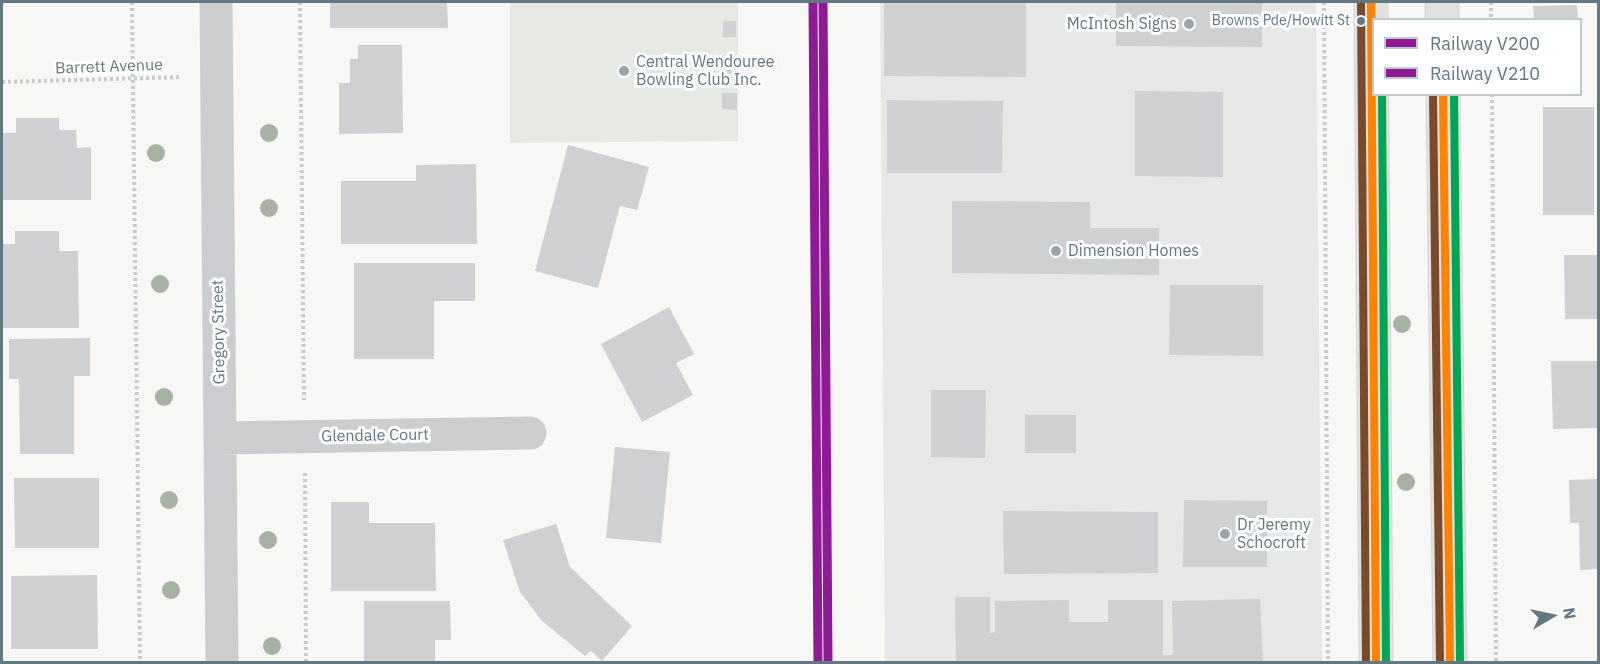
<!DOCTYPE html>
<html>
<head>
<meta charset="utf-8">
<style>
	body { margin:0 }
	#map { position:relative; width:1600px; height:664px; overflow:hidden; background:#f7f7f6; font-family:"IBM Plex Sans",sans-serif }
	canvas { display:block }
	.frame { position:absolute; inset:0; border:3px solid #617882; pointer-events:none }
	.legend { position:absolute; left:1372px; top:18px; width:210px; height:78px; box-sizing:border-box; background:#fff; border:2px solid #c0c9cd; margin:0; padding:8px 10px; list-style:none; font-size:18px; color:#617882 }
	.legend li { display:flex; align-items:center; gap:12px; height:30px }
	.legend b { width:30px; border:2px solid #c0c9cd }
	.north { position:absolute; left:1522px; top:586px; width:60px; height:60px; -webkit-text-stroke:4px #fff; paint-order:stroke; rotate:81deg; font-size:16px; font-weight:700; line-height:24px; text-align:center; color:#617882 }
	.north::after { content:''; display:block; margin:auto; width:21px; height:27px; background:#617882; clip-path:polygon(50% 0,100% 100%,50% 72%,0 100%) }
</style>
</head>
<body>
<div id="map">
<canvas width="1600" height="664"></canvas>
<div class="frame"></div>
<ul class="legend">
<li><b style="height:8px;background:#8f1a95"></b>Railway V200</li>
<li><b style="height:8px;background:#8f1a95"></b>Railway V210</li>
</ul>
<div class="north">N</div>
</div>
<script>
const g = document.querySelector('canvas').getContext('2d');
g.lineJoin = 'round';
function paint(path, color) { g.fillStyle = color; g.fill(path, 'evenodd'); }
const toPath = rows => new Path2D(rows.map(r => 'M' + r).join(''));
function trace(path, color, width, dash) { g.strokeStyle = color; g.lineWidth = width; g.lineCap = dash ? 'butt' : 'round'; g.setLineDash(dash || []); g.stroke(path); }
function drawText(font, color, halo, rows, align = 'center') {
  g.font = font + ' "IBM Plex Sans",sans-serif'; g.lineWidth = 6; g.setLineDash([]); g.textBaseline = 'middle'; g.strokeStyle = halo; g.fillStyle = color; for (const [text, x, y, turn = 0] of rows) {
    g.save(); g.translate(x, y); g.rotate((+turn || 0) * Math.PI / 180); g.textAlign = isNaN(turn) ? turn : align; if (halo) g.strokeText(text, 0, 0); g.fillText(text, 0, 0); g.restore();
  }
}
const built = toPath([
	[880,2,1316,2,1322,662,885,662]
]);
const green = toPath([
	[510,2,738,2,738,141,510,143]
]);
const building = toPath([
	[330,2,447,2,448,28,330,28],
	[884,2,1026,2,1026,77,884,76],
	[1116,2,1262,2,1262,47,1116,46],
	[1577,5,1578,20,1534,20,1533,6],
	[723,21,736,21,736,37,723,37],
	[358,45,402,45,403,133,339,134,339,83,350,83,350,59,358,59],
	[724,57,736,57,736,74,724,74],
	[1135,91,1223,92,1223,177,1135,176],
	[722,93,737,93,737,110,722,109],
	[887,100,1003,101,1002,173,887,173],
	[1543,107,1594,107,1594,215,1543,215],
	[16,118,59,118,59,130,76,130,77,148,91,147,91,200,2,200,2,133,16,133],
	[568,145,649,167,637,210,620,206,598,288,535,271],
	[476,164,477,244,341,244,341,181,416,181,416,165],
	[952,201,1090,202,1090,228,1159,228,1159,275,952,273],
	[15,231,59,231,59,251,78,251,79,328,2,328,2,244,15,244],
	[1564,255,1598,255,1598,319,1565,319],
	[354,263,475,263,475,301,434,301,434,359,354,359],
	[1170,285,1263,285,1263,356,1169,355],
	[669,307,694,354,676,363,693,395,642,422,601,344],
	[90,338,90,376,74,376,74,454,20,454,19,379,9,379,9,339],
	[1551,361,1598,361,1598,428,1553,429],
	[931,390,986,390,985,458,931,457],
	[1025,415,1076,415,1076,453,1025,453],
	[615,447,670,452,661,543,606,538],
	[14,478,99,478,99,548,15,548],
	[1598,479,1598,569,1580,570,1579,523,1570,523,1569,480],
	[1184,500,1267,501,1267,567,1183,567],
	[331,502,369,502,369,523,435,523,436,591,331,591],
	[1003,511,1158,512,1158,573,1004,574],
	[556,524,570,567,632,626,602,661,591,651,585,656,542,621,520,592,503,540],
	[97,575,98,649,11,649,11,576],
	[955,597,990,597,990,633,995,632,995,601,1069,600,1069,622,1108,622,1108,600,1163,600,1163,655,1173,655,1172,601,1260,599,1263,662,956,662],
	[364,601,450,601,451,640,435,640,435,662,364,662]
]);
const path = toPath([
	[132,2,140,662],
	[300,2,304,400],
	[1324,2,1328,662],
	[1491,2,1491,20],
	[2,82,181,77],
	[1492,94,1496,662],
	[305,473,306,662]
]);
const minor = toPath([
	[216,2,222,662],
	[221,438,530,433]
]);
const major = toPath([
	[1371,2,1376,662],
	[1442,2,1442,20],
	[1443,94,1450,662]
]);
const bus1 = toPath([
	[1371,2,1376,662],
	[1443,94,1450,662]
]);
const bus2 = toPath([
	[1361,2,1366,662],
	[1433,94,1440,662]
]);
const bus3 = toPath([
	[1382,94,1386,662],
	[1454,94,1460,662]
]);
const rail1 = toPath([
	[823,2,828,662]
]);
const rail2 = toPath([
	[813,2,818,662]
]);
const trees = [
	[269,133],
	[156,153],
	[269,208],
	[160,284],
	[1402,324],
	[164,397],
	[1406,482],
	[169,500],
	[268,540],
	[171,590],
	[272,646]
];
const markers = [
	[1361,21,5,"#617882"],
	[1189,24,6,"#96a4ab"],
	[624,71,6,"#96a4ab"],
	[1056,251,6,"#96a4ab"],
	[1225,534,6,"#96a4ab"]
];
const busNames = [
	["Browns Pde/Howitt St",1350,21]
];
const poiNames = [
	["McIntosh Signs",1177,24,"right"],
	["Central Wendouree",636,62],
	["Bowling Club Inc.",636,80],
	["Dimension Homes",1068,251],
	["Dr Jeremy",1237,525],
	["Schocroft",1237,543]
];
const streetNames = [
	["Barrett Avenue",109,67,-2],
	["Gregory Street",219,332,-91],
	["Glendale Court",375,436,-1]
];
paint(built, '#e6e8e7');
paint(green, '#e6e9e3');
paint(building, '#ced0d1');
trace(major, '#d4d5d6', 35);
trace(path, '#c9cbcc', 4, [3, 3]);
trace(minor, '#cccdce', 33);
trace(major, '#e0e1e1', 33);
trace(bus1, '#ff8200', 8);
trace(bus2, '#7a4b2a', 8);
trace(bus3, '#00a651', 8);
trace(rail1, '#8f1a95', 9);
trace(rail2, '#8f1a95', 9);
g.fillStyle = '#a8b2a4';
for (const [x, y] of trees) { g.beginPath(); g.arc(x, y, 9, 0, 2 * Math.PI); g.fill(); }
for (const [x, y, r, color] of markers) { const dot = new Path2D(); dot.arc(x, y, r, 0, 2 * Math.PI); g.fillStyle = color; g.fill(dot); trace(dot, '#fff', 2); }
drawText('14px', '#617882', '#fff', busNames, 'right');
drawText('16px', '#617882', '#fff', poiNames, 'left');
drawText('16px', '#617882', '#fff', streetNames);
</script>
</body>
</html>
